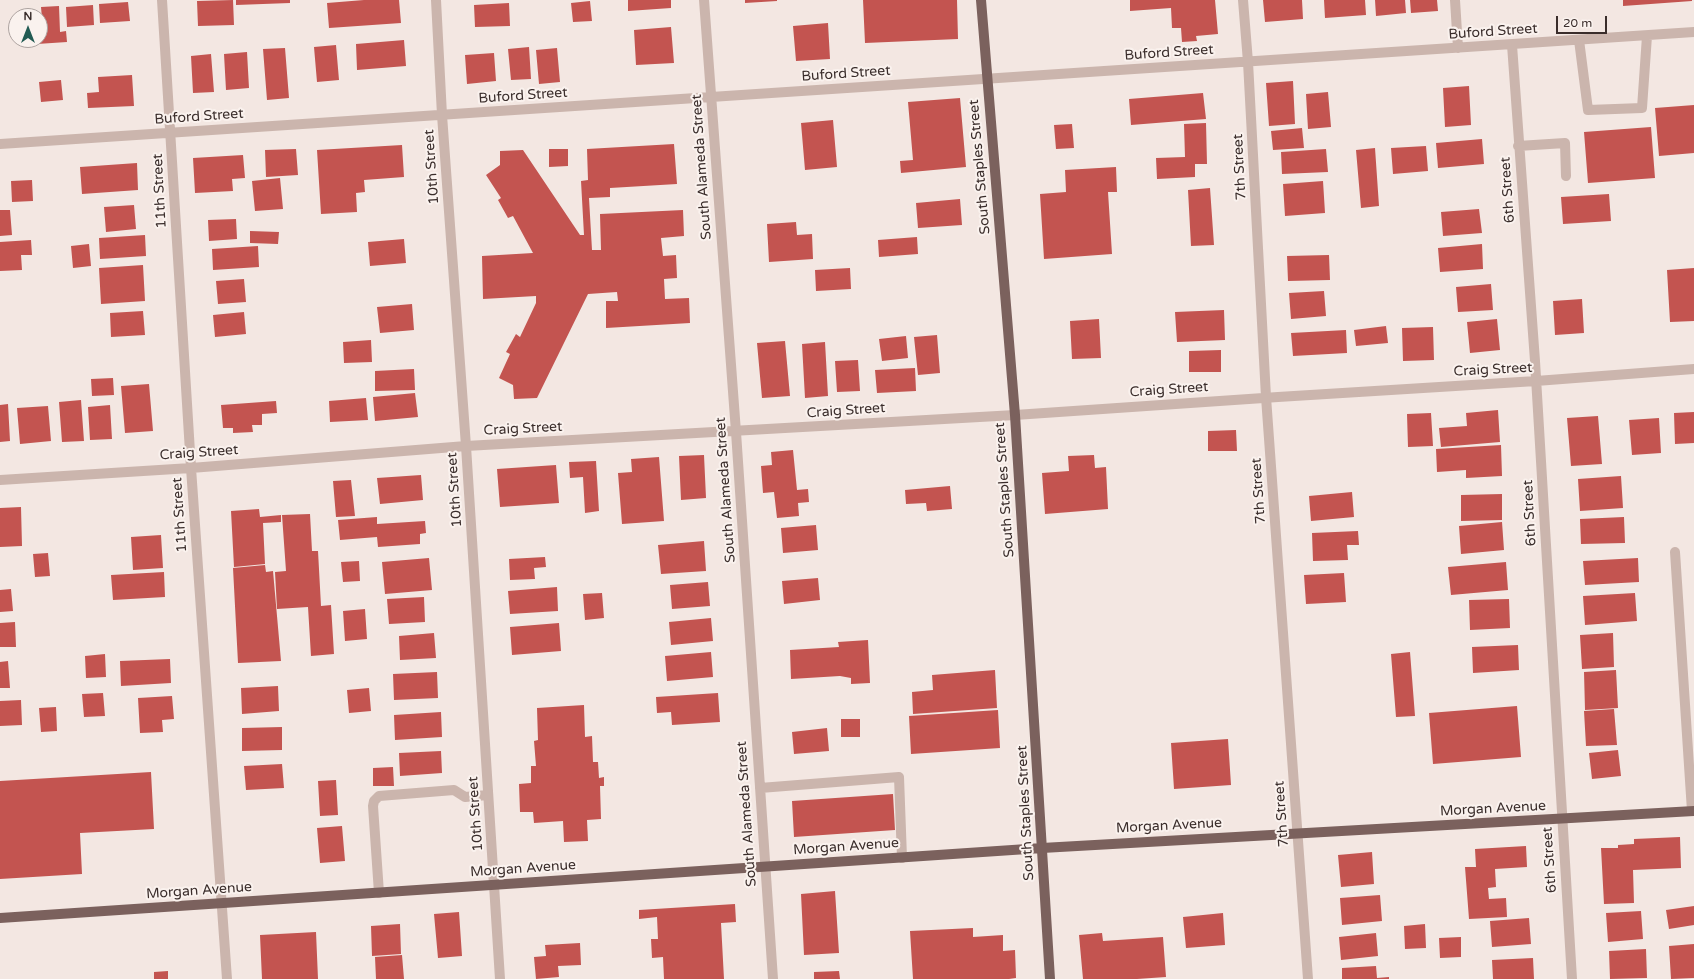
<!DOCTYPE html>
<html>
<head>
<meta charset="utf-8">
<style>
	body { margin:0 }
	#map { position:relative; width:1694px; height:979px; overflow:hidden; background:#f3e7e2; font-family:"Varela Round",sans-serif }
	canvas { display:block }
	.north { position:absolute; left:8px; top:8px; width:40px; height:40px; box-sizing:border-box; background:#faf2ee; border:1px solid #ada3a0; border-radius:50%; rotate:0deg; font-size:11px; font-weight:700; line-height:16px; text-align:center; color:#3a2d2b }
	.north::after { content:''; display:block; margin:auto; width:14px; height:18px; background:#225b53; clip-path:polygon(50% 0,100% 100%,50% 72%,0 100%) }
	.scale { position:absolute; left:1556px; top:16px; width:51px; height:18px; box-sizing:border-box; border:2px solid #3a2d2b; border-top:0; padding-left:5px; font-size:12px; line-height:14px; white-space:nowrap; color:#3a2d2b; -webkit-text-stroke:3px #faf2ee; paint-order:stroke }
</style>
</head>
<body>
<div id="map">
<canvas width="1694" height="979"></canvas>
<div class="north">N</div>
<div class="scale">20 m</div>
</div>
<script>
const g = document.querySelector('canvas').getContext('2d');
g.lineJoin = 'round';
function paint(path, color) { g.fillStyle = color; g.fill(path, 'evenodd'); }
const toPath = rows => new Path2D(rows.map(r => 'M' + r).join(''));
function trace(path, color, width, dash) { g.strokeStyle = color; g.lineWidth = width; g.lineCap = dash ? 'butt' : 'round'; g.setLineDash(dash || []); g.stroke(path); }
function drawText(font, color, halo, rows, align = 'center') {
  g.font = font + ' "Varela Round",sans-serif'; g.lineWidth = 4; g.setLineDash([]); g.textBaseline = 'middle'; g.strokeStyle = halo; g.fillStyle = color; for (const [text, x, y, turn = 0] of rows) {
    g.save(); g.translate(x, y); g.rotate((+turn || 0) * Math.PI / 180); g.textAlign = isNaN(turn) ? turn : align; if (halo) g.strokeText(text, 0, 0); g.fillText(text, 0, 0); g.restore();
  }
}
const building = toPath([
	[233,0,234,25,198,26,197,1],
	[236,0,290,0,290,3,236,5],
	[364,0,399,0,401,23,329,28,327,3],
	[628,0,671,0,671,8,628,11],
	[745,0,777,0,777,1,745,3],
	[863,0,957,0,958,39,865,43],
	[1130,0,1215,0,1218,34,1196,36,1197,41,1182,42,1181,28,1172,28,1171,8,1130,11],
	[1263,0,1302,0,1303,19,1265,22],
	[1324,0,1365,0,1366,15,1325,18],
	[1375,0,1405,0,1406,13,1376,16],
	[1410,0,1437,0,1438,11,1411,13],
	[1623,0,1692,0,1692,1,1623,6],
	[590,1,592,21,573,22,571,3],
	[128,2,130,21,100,23,99,4],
	[509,3,510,26,475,27,474,5],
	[93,5,94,25,67,27,66,7],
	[59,6,60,32,66,31,67,42,37,44,37,40,40,40,40,30,43,29,41,7],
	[828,23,830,59,796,61,793,26],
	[671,27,674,63,636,65,634,30],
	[404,40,406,66,357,70,356,44],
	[336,45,339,80,317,82,314,47],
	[529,47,531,79,511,80,508,49],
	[285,48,289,98,267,100,263,49],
	[557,48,560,82,539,84,536,50],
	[247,52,249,88,226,90,224,54],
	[494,53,496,81,467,84,465,55],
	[211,54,214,92,193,93,191,56],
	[132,75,134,106,88,108,87,93,99,92,98,77],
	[61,80,63,100,41,102,39,82],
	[1293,81,1295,124,1269,126,1266,83],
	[1469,86,1471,125,1445,127,1443,88],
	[1328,92,1331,127,1308,129,1306,94],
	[1203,93,1206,119,1131,125,1129,99],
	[960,98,966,167,901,173,900,161,913,160,908,102],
	[1694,105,1694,153,1659,156,1655,108],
	[833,120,837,167,805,170,801,123],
	[1206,123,1207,164,1195,164,1195,177,1157,179,1156,158,1185,157,1184,124],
	[1072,124,1074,148,1056,149,1054,125],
	[1651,127,1655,178,1588,183,1584,132],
	[1302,128,1304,148,1273,150,1271,131],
	[1482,139,1484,164,1438,168,1436,143],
	[674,144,677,184,610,188,610,197,589,198,592,250,601,250,600,214,683,210,684,236,661,238,663,256,676,255,677,278,664,279,665,299,689,298,690,323,606,328,606,301,618,301,617,292,588,294,537,398,514,399,513,385,499,378,510,354,506,352,516,334,520,337,536,303,536,296,483,299,482,256,533,253,513,216,508,218,498,200,501,198,486,175,500,165,500,151,523,150,580,235,584,235,581,181,588,180,587,149],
	[402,145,404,177,364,180,365,192,356,193,357,212,321,214,317,150],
	[1426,146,1428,171,1393,174,1391,148],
	[1375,148,1379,206,1361,208,1356,150],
	[296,149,298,175,266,177,265,150],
	[549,149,568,149,568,166,549,167],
	[1326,149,1328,172,1282,174,1281,152],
	[243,155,245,178,232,179,233,191,195,193,193,158],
	[137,163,138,190,82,194,80,167],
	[1116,167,1117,192,1108,192,1112,254,1044,259,1040,194,1066,192,1065,170],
	[280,178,283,209,255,211,252,181],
	[32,180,33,201,12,202,11,181],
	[1323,181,1325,213,1285,216,1283,184],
	[1210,188,1214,245,1191,246,1188,190],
	[1609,194,1611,221,1563,224,1561,197],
	[960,199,962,225,918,228,916,203],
	[134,205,136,229,106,232,104,207],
	[1479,209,1482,233,1443,236,1441,212],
	[0,210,10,210,12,235,0,236],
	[236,219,237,239,209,241,208,220],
	[796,222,797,235,812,234,813,259,769,262,767,224],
	[250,231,279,232,278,244,250,243],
	[145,235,146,256,100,259,99,238],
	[917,237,918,254,879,257,878,240],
	[404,239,406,263,370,266,368,242],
	[31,240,32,255,21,255,22,270,0,271,0,242],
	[89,244,91,266,73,268,71,246],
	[1482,244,1483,269,1440,272,1438,248],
	[258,246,259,267,213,270,212,249],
	[1329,255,1330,280,1288,281,1287,256],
	[143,265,145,301,101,304,99,268],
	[850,268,851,289,816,291,815,270],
	[1694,268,1694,321,1670,322,1667,270],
	[244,279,246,302,218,304,216,281],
	[1491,284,1493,310,1458,312,1456,287],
	[1324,291,1326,316,1291,319,1289,293],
	[1582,299,1584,333,1555,335,1553,301],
	[412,304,414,330,380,333,377,307],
	[1224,310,1225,340,1177,342,1175,312],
	[143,311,145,335,111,337,110,313],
	[244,312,246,334,215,337,213,315],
	[1099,319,1101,358,1072,359,1070,321],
	[1497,319,1500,350,1470,353,1467,322],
	[1386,326,1388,343,1356,346,1354,330],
	[1433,327,1434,360,1403,361,1402,328],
	[1346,330,1347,353,1293,356,1291,333],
	[937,335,940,373,918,375,914,337],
	[906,336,908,358,882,361,879,339],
	[371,340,372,362,344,363,343,342],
	[785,341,790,396,762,398,757,343],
	[825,342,828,396,805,398,802,344],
	[1221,350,1221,372,1189,372,1189,351],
	[858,360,860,391,837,392,835,361],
	[915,368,916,391,877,393,875,370],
	[414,369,415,390,375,391,375,371],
	[113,378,114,395,92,396,91,379],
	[149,384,153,431,125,433,121,386],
	[415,393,418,417,375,421,373,397],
	[366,398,368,420,330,422,329,401],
	[81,400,84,441,62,442,59,402],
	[276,401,277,413,262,414,262,425,252,425,253,432,233,433,233,428,223,428,221,405],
	[8,404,10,441,0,442,0,405],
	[110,405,112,439,90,440,88,407],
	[48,406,51,441,20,444,17,408],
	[1498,410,1500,442,1441,447,1439,428,1467,426,1466,413],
	[1694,412,1694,443,1675,444,1674,413],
	[1431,413,1433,446,1408,447,1407,414],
	[1598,416,1602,464,1571,466,1567,418],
	[1659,418,1661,453,1632,455,1629,420],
	[1236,430,1237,451,1208,451,1208,431],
	[1501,445,1502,476,1466,478,1466,470,1437,472,1436,449],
	[793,450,797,490,808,489,809,502,798,503,799,516,777,518,774,492,763,493,761,466,772,465,771,452],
	[704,455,706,498,681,500,679,456],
	[1094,455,1095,468,1106,467,1108,509,1045,514,1042,473,1069,471,1068,456],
	[659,457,664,521,622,524,618,473,632,472,631,459],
	[596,461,599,511,585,513,583,477,570,478,569,462],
	[556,465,559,503,500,507,497,469],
	[421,475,423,500,380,504,377,478],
	[1621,476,1623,508,1580,511,1578,479],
	[351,480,355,516,336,517,333,481],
	[950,486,952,509,927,511,926,503,906,504,905,490],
	[1352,492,1354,517,1311,521,1309,496],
	[1502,494,1502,520,1461,521,1461,495],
	[21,507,22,546,0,547,0,508],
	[259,509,260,517,281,515,281,522,263,523,265,564,234,567,231,511],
	[310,514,312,551,318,551,321,606,331,605,334,654,311,656,308,607,277,609,275,572,286,571,282,515],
	[377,517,377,524,425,521,426,533,420,534,420,544,378,547,377,537,340,540,338,520],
	[1624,517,1625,543,1581,544,1580,519],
	[1502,522,1504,550,1461,554,1459,526],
	[816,525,818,550,783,553,781,528],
	[1358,531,1359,545,1347,545,1348,560,1313,561,1312,533],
	[161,535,163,568,133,570,131,537],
	[704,541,706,571,661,574,658,545],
	[48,553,50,576,35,577,33,554],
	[545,557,546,567,534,568,535,579,510,580,509,559],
	[429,558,432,590,385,594,382,562],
	[1638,558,1639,582,1585,585,1583,561],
	[359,561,360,581,343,582,341,562],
	[1506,562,1508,590,1451,595,1448,567],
	[265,565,266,572,273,571,281,661,238,663,233,568],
	[164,572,165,597,113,600,111,575],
	[1344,573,1346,602,1306,604,1304,575],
	[818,578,820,600,784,604,782,581],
	[708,582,710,606,672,609,670,585],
	[557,587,558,611,510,614,508,591],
	[11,589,13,611,0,612,0,590],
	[602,593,604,618,585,620,583,594],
	[1635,593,1637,621,1585,625,1583,596],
	[424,597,425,622,389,624,387,599],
	[1509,599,1510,628,1470,630,1469,600],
	[365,609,367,639,345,641,343,611],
	[711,618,713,641,671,645,669,622],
	[15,622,16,647,0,647,0,623],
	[559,623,561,651,512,655,510,627],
	[434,633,436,658,400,660,399,636],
	[1613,633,1614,667,1582,669,1580,635],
	[868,640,870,683,851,684,851,678,840,676,791,679,790,650,839,647,838,642],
	[1518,645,1519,670,1473,673,1472,647],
	[711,652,713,677,667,681,665,656],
	[1410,652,1415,716,1396,717,1391,654],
	[105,654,106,677,86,678,85,656],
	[170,659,171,683,121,686,120,661],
	[8,661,10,688,0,688,0,662],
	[995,670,997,708,913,714,912,692,933,690,932,675],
	[1616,670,1618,708,1585,710,1584,672],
	[437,672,438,698,394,700,393,674],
	[278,686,279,711,242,714,241,688],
	[369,688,371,711,349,713,347,690],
	[103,693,105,716,84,717,82,694],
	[718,693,720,722,672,725,671,712,657,713,656,697],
	[172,696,174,719,162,720,163,732,140,733,138,698],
	[21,700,22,725,0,726,0,701],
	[584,705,585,737,592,736,593,762,598,762,599,778,604,777,604,786,600,786,601,819,587,820,588,841,564,842,563,821,534,823,533,812,520,812,519,784,531,783,531,766,536,766,534,741,538,740,537,708],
	[1517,706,1521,757,1433,764,1429,713],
	[56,707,57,731,41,732,39,708],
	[1614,709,1617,745,1586,746,1584,711],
	[998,710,1000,748,911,754,909,716],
	[441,712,442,737,395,740,394,715],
	[841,719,860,719,860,737,841,737],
	[282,727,282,750,242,751,242,728],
	[827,728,829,751,794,754,792,732],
	[1228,739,1231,785,1174,789,1171,743],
	[1618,750,1621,776,1592,779,1589,753],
	[441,751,442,773,400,776,399,753],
	[282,764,284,788,246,790,244,766],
	[393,767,394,786,373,786,373,768],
	[151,772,154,829,80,833,82,874,0,879,0,781],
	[336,780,338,815,320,816,318,781],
	[893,794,895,830,794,837,792,801],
	[342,826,345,861,320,863,317,828],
	[1680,837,1681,868,1633,870,1634,903,1604,904,1601,848,1618,848,1618,845,1634,844,1634,839],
	[1526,846,1527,867,1495,869,1496,887,1488,888,1489,899,1506,898,1507,917,1469,919,1465,867,1476,867,1475,849],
	[1372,852,1374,884,1341,887,1338,855],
	[835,891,839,953,804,955,801,894],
	[1380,895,1382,921,1342,925,1340,898],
	[735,904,736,922,721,923,724,979,664,979,663,957,652,958,651,939,658,939,657,917,639,919,639,910],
	[1694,906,1694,925,1669,929,1666,910],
	[1641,911,1643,939,1608,942,1606,913],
	[459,912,462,956,438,958,434,914],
	[1223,913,1225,945,1186,948,1183,917],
	[1529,918,1531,944,1492,947,1490,921],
	[400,924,401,954,372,956,371,926],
	[1425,924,1426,948,1405,949,1404,926],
	[973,928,973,937,1003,935,1003,951,1015,950,1016,978,1009,979,913,979,910,931],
	[316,932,318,979,262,979,260,935],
	[1102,933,1103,941,1163,937,1166,977,1137,979,1083,979,1079,935],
	[1376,933,1378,956,1341,960,1339,937],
	[1461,937,1461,957,1440,958,1439,938],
	[580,943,581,965,558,966,559,977,536,979,534,957,546,956,545,945],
	[1694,944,1694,978,1671,979,1669,946],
	[1646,949,1647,978,1610,979,1609,951],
	[402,955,404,979,376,979,375,957],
	[1533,958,1534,979,1493,979,1492,960],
	[1376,966,1377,978,1389,977,1389,979,1342,979,1342,968],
	[168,971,168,979,154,979,154,972],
	[839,971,840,979,814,979,814,972]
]);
const minor = toPath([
	[162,0,191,468,227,979],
	[436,0,442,115,466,446,500,979],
	[704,0,736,432,773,979],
	[1243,0,1248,62,1266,397,1308,979],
	[1455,0,1458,48],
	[1579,40,1588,110,1642,108,1647,36],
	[1512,45,1535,361,1572,979],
	[0,144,1694,32],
	[1518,146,1565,143,1566,176],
	[0,480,191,468,466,446,1015,415,1278,397,1536,381,1694,369],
	[1675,552,1692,811],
	[760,788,899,777,902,858],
	[379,893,373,806,374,801,379,796,454,790,465,797,488,795]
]);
const major = toPath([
	[981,0,1015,415,1050,979],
	[0,918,1042,848,1694,811]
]);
const streetNames = [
	["Buford Street",1493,32,-4],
	["Buford Street",1169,53,-4],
	["Buford Street",846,74,-4],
	["Buford Street",523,96,-4],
	["Buford Street",199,117,-4],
	["10th Street",432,167,-94],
	["South Alameda Street",702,167,-94],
	["South Staples Street",980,167,-95],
	["7th Street",1240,167,-93],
	["6th Street",1508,190,-94],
	["11th Street",160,191,-93],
	["Craig Street",1493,370,-3],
	["Craig Street",1169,390,-4],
	["Craig Street",846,411,-4],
	["Craig Street",523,429,-3],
	["Craig Street",199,453,-4],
	["10th Street",455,490,-94],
	["South Alameda Street",726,490,-94],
	["South Staples Street",1005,490,-94],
	["7th Street",1259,491,-94],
	["6th Street",1530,513,-93],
	["11th Street",180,515,-94],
	["Morgan Avenue",1493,809,-3],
	["South Staples Street",1026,813,-93],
	["10th Street",476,814,-94],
	["South Alameda Street",747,814,-94],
	["7th Street",1282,814,-94],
	["Morgan Avenue",1169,826,-3],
	["Morgan Avenue",846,847,-4],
	["6th Street",1550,860,-94],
	["Morgan Avenue",523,869,-4],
	["Morgan Avenue",199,891,-4]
];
paint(building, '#c35450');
trace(minor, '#cbb5ad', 10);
trace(major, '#7b615d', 10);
drawText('14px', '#3a2d2b', '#faf2ee', streetNames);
</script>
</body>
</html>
